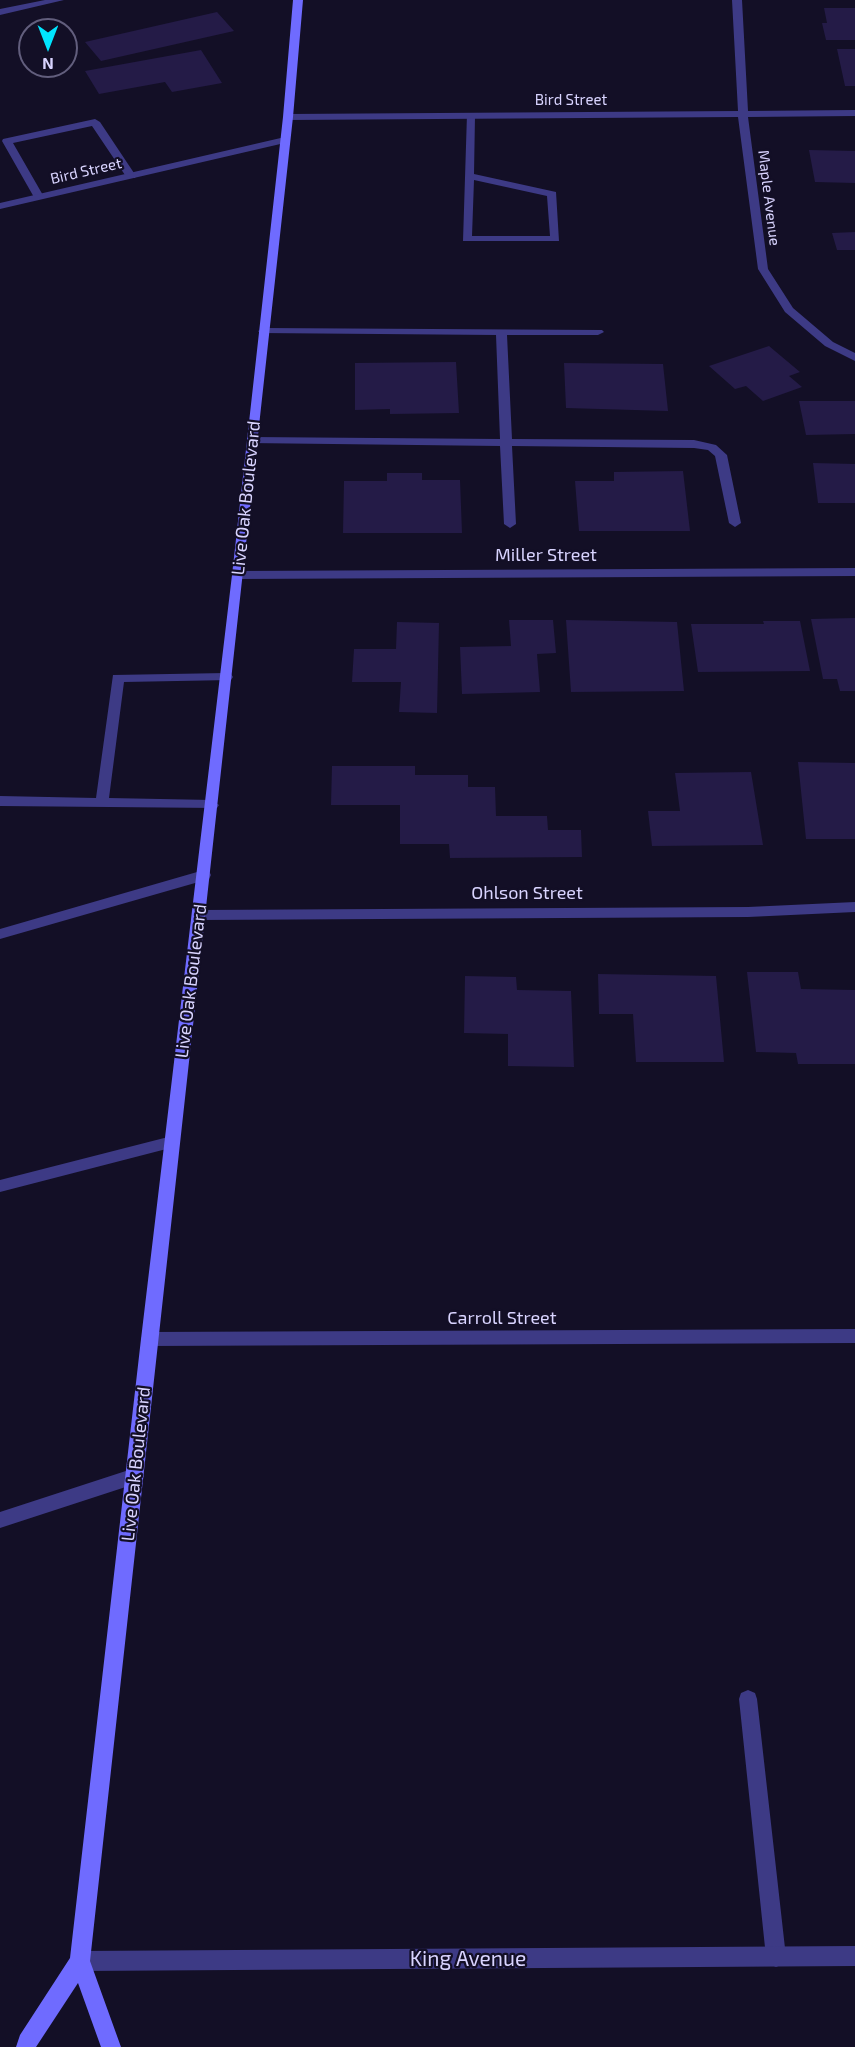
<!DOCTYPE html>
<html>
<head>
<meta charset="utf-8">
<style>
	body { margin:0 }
	#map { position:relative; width:855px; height:2047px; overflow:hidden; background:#130f26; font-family:"Exo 2",sans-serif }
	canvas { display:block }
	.north { position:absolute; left:18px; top:18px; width:60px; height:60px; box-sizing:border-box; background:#130f26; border:2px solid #625e7d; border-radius:50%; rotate:180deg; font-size:16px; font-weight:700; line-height:24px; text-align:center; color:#d9d4ff }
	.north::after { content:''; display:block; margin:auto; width:21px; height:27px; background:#00e5ff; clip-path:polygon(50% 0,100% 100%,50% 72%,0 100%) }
</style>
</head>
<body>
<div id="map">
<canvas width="855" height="2047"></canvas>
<div class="north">N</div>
</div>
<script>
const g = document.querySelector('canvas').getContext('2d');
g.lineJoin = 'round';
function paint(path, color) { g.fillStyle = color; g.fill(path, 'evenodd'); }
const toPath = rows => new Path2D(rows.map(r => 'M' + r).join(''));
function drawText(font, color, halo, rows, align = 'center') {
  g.font = font + ' "Exo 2",sans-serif'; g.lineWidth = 4.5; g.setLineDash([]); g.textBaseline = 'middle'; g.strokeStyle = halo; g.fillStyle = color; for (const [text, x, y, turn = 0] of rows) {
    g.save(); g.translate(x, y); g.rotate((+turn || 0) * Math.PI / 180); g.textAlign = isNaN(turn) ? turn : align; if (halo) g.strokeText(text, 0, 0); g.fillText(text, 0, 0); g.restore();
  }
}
const building = toPath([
	[824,8,855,8,855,40,826,40,822,23,827,23],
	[217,12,234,31,101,61,85,42],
	[837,49,855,49,855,86,845,86],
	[201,50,222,83,172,92,165,82,99,94,85,71],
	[809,150,855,151,855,183,815,182],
	[855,232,855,250,837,250,832,233],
	[769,346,800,372,789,376,802,387,763,401,746,386,735,389,709,366],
	[456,362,459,413,390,414,390,409,355,410,355,363],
	[564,363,663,364,668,411,566,408],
	[799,401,855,401,855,434,806,435],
	[813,463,855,464,855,503,818,503],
	[683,471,690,531,579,531,575,481,614,481,614,472],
	[387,473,422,473,422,480,460,480,462,533,343,533,344,481,387,481],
	[855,618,855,691,840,691,837,679,823,679,811,619],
	[509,620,553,620,556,653,537,654,540,692,462,694,460,647,511,646],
	[566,620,677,622,684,691,571,692],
	[763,621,800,621,810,671,698,672,691,624,764,624],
	[397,622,439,623,437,713,399,712,401,682,352,682,354,649,396,649],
	[798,762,855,763,855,839,806,839],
	[332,766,415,766,415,775,468,775,468,787,495,787,496,816,547,816,548,830,581,830,582,857,450,858,449,844,400,844,400,805,331,805],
	[751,772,763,845,652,846,648,811,680,811,675,773],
	[747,972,798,972,801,989,855,990,855,1064,798,1064,796,1053,756,1052],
	[598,974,716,976,724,1062,636,1062,633,1014,599,1014],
	[465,976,516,977,517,990,571,991,574,1067,508,1066,508,1034,464,1033]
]);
const service = toPath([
	[467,114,475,116,474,174,556,192,559,241,463,241,467,114],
	[474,180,547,196,550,236,472,236,474,180],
	[95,119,100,122,136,176,135,178,127,178,92,126,13,143,44,197,35,199,2,141,3,139,95,119],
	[264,328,602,330,604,332,598,335,507,335,512,439,694,440,716,445,727,455,741,523,735,527,729,523,715,456,708,450,694,448,512,446,516,524,510,528,504,524,500,446,248,443,248,439,252,437,500,439,496,335,260,333,258,331,264,328],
	[226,673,231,674,233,677,231,680,124,682,109,798,212,800,219,805,217,808,0,806,0,796,96,798,113,675,226,673],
	[204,870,209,871,211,875,209,879,0,939,0,929,204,870],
	[172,1136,178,1138,180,1142,178,1146,0,1192,0,1180,172,1136],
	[135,1468,141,1470,144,1476,141,1482,0,1528,0,1512,135,1468],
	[748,1690,755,1693,757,1699,786,1957,783,1964,776,1967,769,1964,766,1957,739,1699,741,1693,748,1690]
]);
const minor = toPath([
	[45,0,64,0,0,15,0,9,45,0],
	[732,0,742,0,748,111,855,110,855,116,748,117,768,269,793,308,833,342,855,353,855,361,825,346,785,312,758,269,738,117,288,120,283,117,288,114,738,111,732,0],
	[285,137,289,138,289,142,0,209,0,203,285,137],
	[855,568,855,576,238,579,232,575,238,571,855,568],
	[855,902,855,912,748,917,199,920,192,915,199,910,748,907,855,902],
	[855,1329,855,1343,149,1346,143,1344,141,1339,143,1334,149,1332,855,1329]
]);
const tertiary = toPath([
	[855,1946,855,1966,80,1971,73,1968,70,1961,73,1954,80,1951,855,1946]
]);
const secondary = toPath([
	[293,0,303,0,293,117,90,1961,121,2047,101,2047,78,1983,36,2047,16,2047,20,2035,70,1958,141,1339,232,575,283,117,293,0]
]);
const farStreetnames = [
	["Bird Street",571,100],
	["Bird Street",86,171,-13],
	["Maple Avenue",769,198,83]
];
const streetNames = [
	["Live Oak Boulevard",246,498,-84],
	["Miller Street",546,555],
	["Ohlson Street",527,893],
	["Live Oak Boulevard",191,981,-83],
	["Carroll Street",502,1318],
	["Live Oak Boulevard",136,1464,-84]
];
const nearStreetnames = [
	["King Avenue",468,1959]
];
paint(building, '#241b47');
paint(service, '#3d3a85');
paint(minor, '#3d3a85');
paint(tertiary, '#3d3a85');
paint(secondary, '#6f6bff');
drawText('15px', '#d9d4ff', '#130f26', farStreetnames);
drawText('18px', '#d9d4ff', '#130f26', streetNames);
drawText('21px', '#d9d4ff', '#130f26', nearStreetnames);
</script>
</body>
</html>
